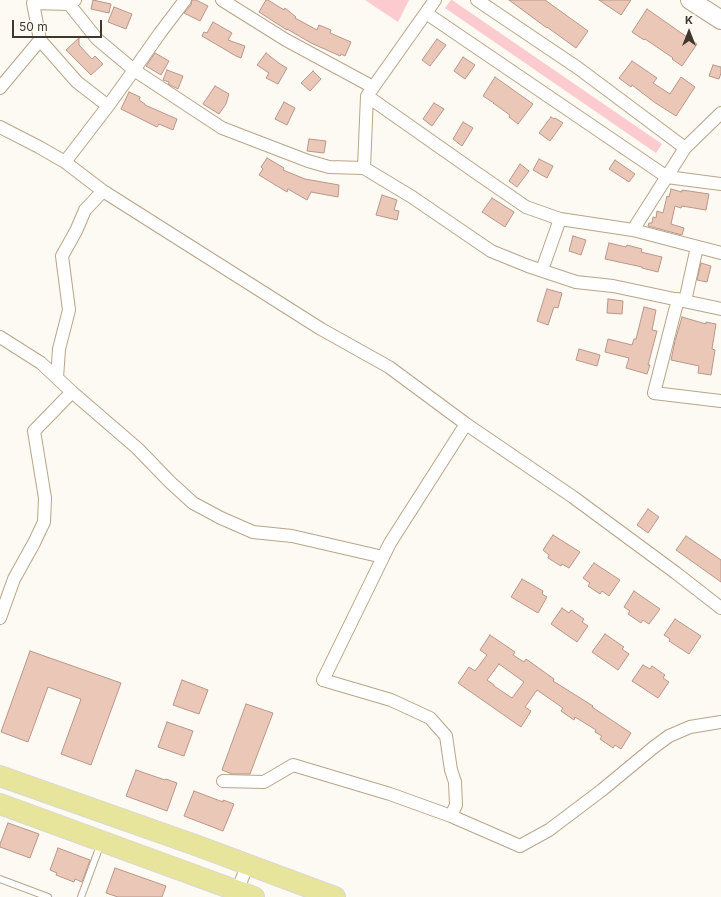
<!DOCTYPE html>
<html>
<head>
<meta charset="utf-8">
<style>
	body { margin:0 }
	#map { position:relative; width:721px; height:897px; overflow:hidden; background:#fdf9f3; font-family:Inter,sans-serif }
	canvas { display:block }
	.north { position:absolute; left:669px; top:12px; width:40px; height:40px; -webkit-text-stroke:3px #fdf9f3; paint-order:stroke; rotate:0deg; font-size:11px; font-weight:700; line-height:16px; text-align:center; color:#40382c }
	.north::after { content:''; display:block; margin:auto; width:14px; height:18px; background:#40382c; clip-path:polygon(50% 0,100% 100%,50% 72%,0 100%) }
	.scale { position:absolute; left:12px; top:20px; width:90px; height:18px; box-sizing:border-box; border:2px solid #40382c; border-top:0; padding-left:5px; font-size:12px; line-height:14px; white-space:nowrap; color:#40382c; -webkit-text-stroke:3px #fdf9f3; paint-order:stroke }
</style>
</head>
<body>
<div id="map">
<canvas width="721" height="897"></canvas>
<div class="north">K</div>
<div class="scale">50 m</div>
</div>
<script>
const g = document.querySelector('canvas').getContext('2d');
g.lineJoin = 'round';
function paint(path, color) { g.fillStyle = color; g.fill(path, 'evenodd'); }
const toPath = rows => new Path2D(rows.map(r => 'M' + r).join(''));
function trace(path, color, width, dash) { g.strokeStyle = color; g.lineWidth = width; g.lineCap = dash ? 'butt' : 'round'; g.setLineDash(dash || []); g.stroke(path); }
const green = toPath([
	[365,0,409,0,398,22],
	[451,0,452,0,662,144,656,153,445,8]
]);
const building = toPath([
	[93,0,111,4,109,13,91,9,93,0],
	[192,0,196,0,208,6,200,21,184,13,191,5,192,0],
	[266,0,268,0,284,10,285,8,296,17,295,18,317,30,319,25,331,30,330,33,351,42,345,56,341,54,340,56,329,51,311,43,287,29,287,30,259,12,266,0],
	[509,0,545,0,588,31,576,48,547,27,547,28,509,0],
	[599,0,631,0,621,15,599,0],
	[114,7,132,14,126,29,108,22,114,7],
	[647,9,697,44,682,66,672,59,673,58,645,39,644,40,632,32,647,9],
	[213,22,232,33,228,40,245,46,241,58,236,56,202,36,204,32,207,33,213,22],
	[79,38,79,45,92,59,95,56,103,64,91,75,66,50,79,38],
	[437,39,446,45,430,66,422,60,437,39],
	[155,53,169,61,161,75,146,66,155,53],
	[266,53,280,64,287,68,278,84,266,78,269,73,257,65,266,53],
	[463,57,475,65,465,79,454,71,463,57],
	[632,61,657,78,653,83,670,94,681,77,695,87,676,116,654,102,632,85,631,87,619,78,632,61],
	[713,65,721,67,721,73,719,79,709,76,713,65],
	[167,70,183,76,178,89,168,84,169,82,163,80,167,70],
	[313,71,321,79,310,91,301,83,313,71],
	[495,77,533,104,518,124,509,117,510,115,493,103,494,103,483,96,495,77],
	[215,86,229,94,226,104,219,114,203,104,215,86],
	[129,92,140,97,139,100,145,104,145,105,177,119,173,130,159,124,157,127,121,109,129,92],
	[284,102,295,108,287,125,275,119,284,102],
	[434,103,444,109,432,126,423,119,434,103],
	[551,117,554,119,555,118,563,123,550,141,539,133,551,117],
	[463,122,473,128,462,146,453,139,463,122],
	[309,139,326,141,324,153,307,151,309,139],
	[267,158,284,168,283,170,305,179,339,185,338,197,311,192,307,200,288,189,287,192,259,175,263,169,261,167,267,158],
	[539,159,553,166,547,178,533,170,539,159],
	[615,160,635,174,629,182,609,169,615,160],
	[520,164,529,171,517,187,509,181,520,164],
	[671,189,682,192,682,190,709,194,706,210,682,206,681,208,675,206,671,224,684,228,682,235,648,226,649,223,652,223,653,217,656,218,657,211,663,213,667,196,669,197,671,189],
	[382,195,397,200,394,210,399,211,397,220,376,215,382,195],
	[492,198,514,212,505,227,482,212,492,198],
	[573,236,586,240,581,255,569,251,573,236],
	[609,243,626,247,627,245,642,249,641,252,662,257,658,272,642,268,642,267,605,259,609,243],
	[701,263,711,266,707,282,697,280,701,263],
	[547,289,562,293,558,308,554,307,548,325,537,321,547,289],
	[608,299,623,301,622,314,607,313,608,299],
	[644,307,656,310,652,330,657,331,648,365,650,365,647,374,626,368,629,358,605,352,608,339,632,345,634,339,636,339,644,307],
	[682,317,706,324,706,322,716,324,712,349,715,350,711,375,698,373,699,366,671,360,675,341,682,317],
	[579,349,600,355,597,366,576,360,579,349],
	[648,509,659,517,648,533,637,525,648,509],
	[553,535,580,552,569,568,562,564,561,566,548,558,549,555,543,550,553,535],
	[686,536,721,560,721,582,676,550,686,536],
	[594,563,620,580,609,596,602,591,600,594,588,586,590,583,583,578,594,563],
	[522,579,543,591,542,594,547,597,538,613,511,597,522,579],
	[634,591,660,609,649,624,643,620,641,623,628,614,630,611,624,607,634,591],
	[562,608,569,613,571,610,584,619,582,622,588,626,577,642,551,624,562,608],
	[675,619,701,636,689,654,669,641,670,639,664,635,675,619],
	[605,634,624,647,622,649,629,654,618,670,592,652,605,634],
	[490,635,515,652,513,655,524,662,526,659,554,679,553,681,593,706,592,707,631,733,621,749,615,745,613,748,600,739,602,736,595,732,596,730,575,717,574,720,561,711,563,708,537,690,525,707,531,711,521,727,458,683,469,667,475,671,487,655,480,650,490,635],
	[499,664,524,682,512,698,494,686,494,685,487,680,499,664],
	[30,651,121,683,91,765,61,754,81,699,48,687,28,742,1,732,30,651],
	[643,665,650,669,652,666,665,675,663,678,669,682,658,698,632,681,643,665],
	[182,680,208,690,199,714,173,705,182,680],
	[246,704,273,713,250,774,232,774,222,770,246,704],
	[167,722,193,731,184,756,158,747,167,722],
	[136,770,165,780,166,779,177,783,167,811,126,796,136,770],
	[194,791,223,802,223,800,234,804,223,831,184,816,194,791],
	[8,823,39,834,30,858,0,847,0,844,8,823],
	[58,848,90,860,82,882,75,879,74,882,56,875,57,873,50,870,58,848],
	[115,868,166,886,162,897,118,897,106,893,115,868]
]);
const lane = toPath([
	[0,879,48,897],
	[81,897,101,843]
]);
const street = toPath([
	[185,0,160,33,134,70,222,128,308,161,329,167,364,168],
	[222,0,286,40,373,87],
	[435,0,367,96,364,168,412,197,491,251,528,266,576,282,613,286,721,309],
	[477,0,578,68,685,148,721,113],
	[426,13,667,177,721,184],
	[40,40,77,82,108,106,134,70,97,39,69,4],
	[0,88,40,40,33,3,69,4,75,0],
	[367,96,478,174,526,207,560,219],
	[0,127,39,147,65,162,103,191],
	[685,148,633,230,721,253],
	[65,162,88,132,108,106],
	[542,270,560,219,633,230],
	[678,299,654,393,721,401],
	[685,301,697,247],
	[0,337,41,363,72,392,137,448,170,482,193,503,221,518,253,532,292,536,383,557],
	[57,378,59,349,69,310,62,256,76,231,85,210,103,191,321,329,389,367,466,424,573,497,676,573,721,608],
	[466,424,390,543,323,680,391,700,430,718,446,736,451,770,455,782,456,805,451,816,520,846,549,830,602,790,654,747,669,736,690,727,721,722],
	[0,618,14,579,34,543,44,522,45,498,34,431,72,392],
	[223,781,264,782,293,765,390,794,451,816],
	[235,896,248,864]
]);
const secondary = toPath([
	[690,0,721,20]
]);
const primary = toPath([
	[0,776,198,846,335,897],
	[0,804,254,897]
]);
paint(green, '#fbcbcf');
paint(building, '#ebc7b8');
trace(building, '#b99789', 1);
trace(lane, '#b9a589', 8);
trace(street, '#b9a589', 14);
trace(secondary, '#b9a589', 20);
trace(primary, '#d9d7d5', 22);
trace(lane, '#fff', 6);
trace(street, '#fff', 12);
trace(secondary, '#fff', 18);
trace(primary, '#e7e59b', 20);
</script>
</body>
</html>
